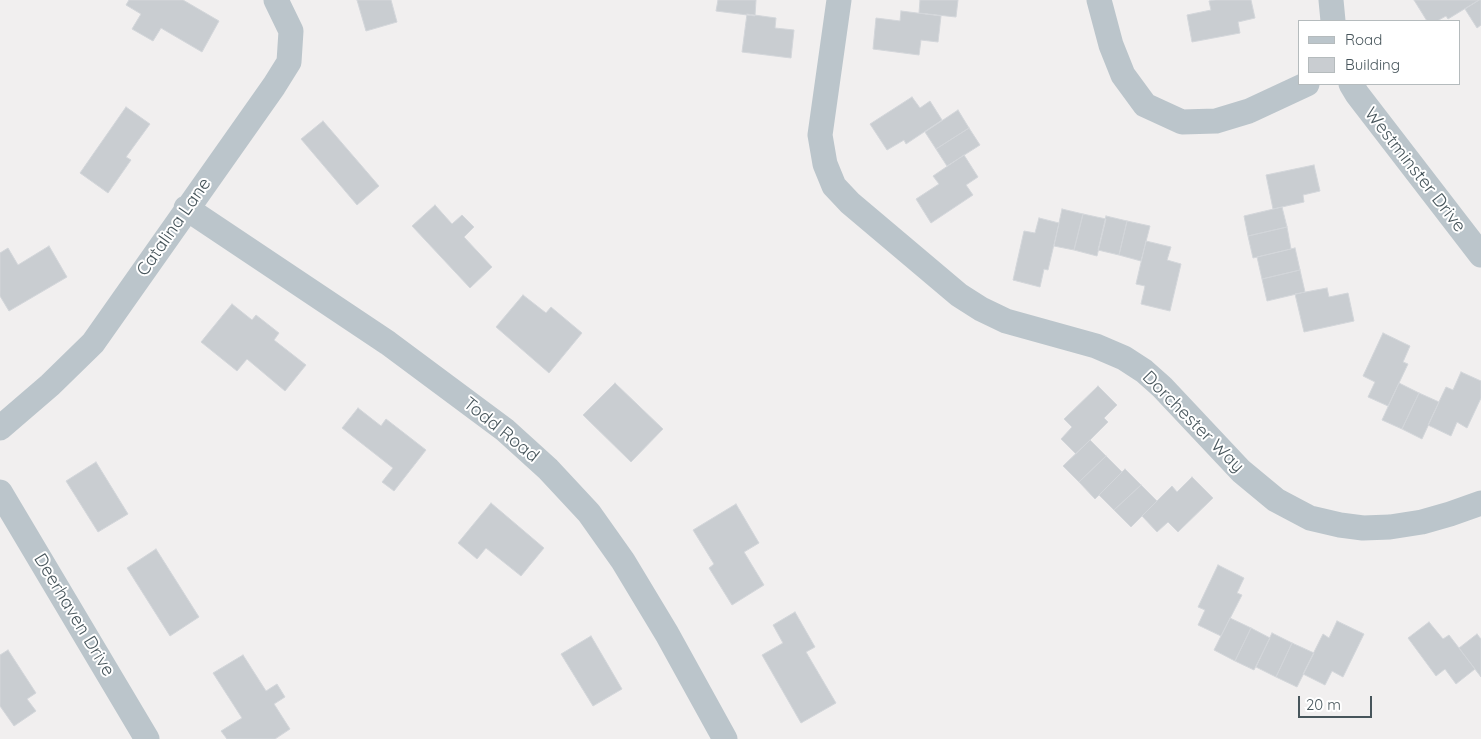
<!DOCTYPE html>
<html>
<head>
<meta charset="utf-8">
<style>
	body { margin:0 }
	#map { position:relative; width:1481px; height:739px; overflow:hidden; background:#f1efef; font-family:Quicksand,sans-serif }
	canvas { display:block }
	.legend { position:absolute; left:1298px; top:20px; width:162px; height:65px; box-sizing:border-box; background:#fff; border:1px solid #b5bbbd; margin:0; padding:6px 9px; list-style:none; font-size:15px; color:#47555b }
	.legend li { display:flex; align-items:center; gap:10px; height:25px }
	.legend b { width:25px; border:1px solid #b5bbbd }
	.scale { position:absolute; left:1298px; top:696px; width:74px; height:22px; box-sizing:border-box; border:2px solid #47555b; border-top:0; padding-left:6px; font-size:15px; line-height:18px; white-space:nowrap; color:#47555b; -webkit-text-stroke:4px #fff; paint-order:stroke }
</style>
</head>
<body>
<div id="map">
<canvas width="1481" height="739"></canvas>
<ul class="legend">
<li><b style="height:6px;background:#bbc5cb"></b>Road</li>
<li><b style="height:14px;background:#c9cdd1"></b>Building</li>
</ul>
<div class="scale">20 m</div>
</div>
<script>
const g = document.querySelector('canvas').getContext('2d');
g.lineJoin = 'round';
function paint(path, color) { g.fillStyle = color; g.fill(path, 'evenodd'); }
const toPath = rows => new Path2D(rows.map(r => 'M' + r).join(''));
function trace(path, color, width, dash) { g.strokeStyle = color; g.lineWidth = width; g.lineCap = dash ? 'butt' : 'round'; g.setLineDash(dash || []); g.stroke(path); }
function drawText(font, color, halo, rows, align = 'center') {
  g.font = font + ' Quicksand,sans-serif'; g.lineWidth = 4; g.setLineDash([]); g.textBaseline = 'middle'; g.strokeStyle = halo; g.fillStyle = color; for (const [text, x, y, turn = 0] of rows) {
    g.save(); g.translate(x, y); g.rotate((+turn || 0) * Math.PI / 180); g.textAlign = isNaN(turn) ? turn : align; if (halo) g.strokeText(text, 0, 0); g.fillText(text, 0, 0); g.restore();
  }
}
const building = toPath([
	[129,0,183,0,219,21,202,52,161,28,153,41,132,29,141,14,126,5,129,0],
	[357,0,391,0,397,22,366,31,357,0],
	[718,0,756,0,755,16,716,11,718,0],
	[920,0,958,0,956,17,919,13,920,0],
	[1215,0,1251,0,1255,18,1238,22,1240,33,1192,42,1187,15,1211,10,1209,1,1215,0],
	[1414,0,1479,0,1448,19,1446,16,1437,21,1427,21,1414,0],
	[1479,0,1481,0,1481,25,1477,28,1465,9,1479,0],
	[901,11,941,16,938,42,921,40,919,55,873,49,876,18,900,21,901,11],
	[747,14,776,18,775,28,794,30,791,58,742,52,747,14],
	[912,97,920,108,930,101,942,120,906,144,904,140,887,150,870,124,912,97],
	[126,107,150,124,126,157,131,160,108,193,80,173,126,107],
	[958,110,969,128,936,149,925,132,958,110],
	[323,121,379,186,357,205,301,139,323,121],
	[969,128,980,145,947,166,936,149,969,128],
	[964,155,978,177,966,185,973,195,931,223,916,199,939,184,933,176,964,155],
	[1314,165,1320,191,1303,195,1304,202,1273,209,1266,175,1314,165],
	[435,205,452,224,462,215,474,227,464,237,492,267,470,288,412,226,435,205],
	[1282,207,1287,227,1248,236,1244,216,1282,207],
	[1062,209,1083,214,1074,250,1054,246,1062,209],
	[1083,214,1106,219,1097,256,1074,250,1083,214],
	[1106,216,1127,221,1119,255,1098,250,1106,216],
	[1039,218,1059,223,1048,270,1044,269,1040,287,1013,280,1024,231,1035,233,1039,218],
	[1127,221,1150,226,1141,261,1119,255,1127,221],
	[1287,227,1291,249,1253,258,1248,236,1287,227],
	[1146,241,1171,247,1167,260,1181,264,1170,311,1141,304,1145,286,1136,284,1146,241],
	[49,246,67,277,9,311,0,296,0,253,8,248,18,265,49,246],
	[1295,248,1300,270,1262,279,1257,257,1295,248],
	[1300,270,1305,292,1267,301,1262,279,1300,270],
	[1327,288,1329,297,1348,293,1354,321,1304,332,1295,294,1327,288],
	[523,295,546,313,551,307,582,333,549,373,496,327,523,295],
	[232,304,252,320,256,315,279,333,274,340,306,365,285,391,247,359,237,371,201,342,232,304],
	[1383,333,1410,346,1403,362,1408,364,1388,406,1368,397,1375,382,1363,376,1383,333],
	[1461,372,1481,381,1481,398,1467,428,1457,422,1451,436,1428,425,1446,387,1453,390,1461,372],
	[615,383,663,429,631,462,583,415,615,383],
	[1399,383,1419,393,1402,429,1382,420,1399,383],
	[1098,386,1117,405,1104,418,1108,422,1076,454,1061,439,1072,427,1064,419,1098,386],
	[1419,393,1439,402,1422,439,1402,429,1419,393],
	[358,408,381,426,386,419,426,450,394,491,382,482,393,468,342,428,358,408],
	[1090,440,1106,456,1079,482,1063,466,1090,440],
	[1106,456,1122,472,1095,499,1079,482,1106,456],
	[96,462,128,514,98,532,66,481,96,462],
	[1125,469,1141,485,1114,510,1099,495,1125,469],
	[1192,477,1213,498,1178,532,1168,522,1157,532,1142,516,1172,486,1177,492,1192,477],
	[1141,485,1157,501,1131,527,1114,510,1141,485],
	[491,503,544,548,521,576,486,548,477,559,458,543,491,503],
	[736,504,759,543,744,552,764,585,732,605,709,568,714,564,693,530,736,504],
	[156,549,199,617,170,636,127,568,156,549],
	[1218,565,1244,578,1237,593,1242,595,1221,636,1198,625,1205,610,1198,607,1218,565],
	[795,612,815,647,806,652,836,703,801,723,762,655,783,643,773,625,795,612],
	[1230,618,1251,628,1235,661,1214,650,1230,618],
	[1337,621,1364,634,1343,677,1332,671,1325,685,1303,674,1323,634,1329,638,1337,621],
	[1429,622,1443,639,1449,635,1475,669,1456,684,1445,669,1436,676,1408,638,1429,622],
	[1251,628,1270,638,1254,670,1235,661,1251,628],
	[1272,633,1292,643,1276,677,1256,667,1272,633],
	[1477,634,1481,639,1481,677,1459,648,1477,634],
	[591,636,622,689,593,706,561,654,591,636],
	[1292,643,1314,653,1297,687,1276,677,1292,643],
	[8,650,36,693,27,699,36,711,14,726,0,706,0,655,8,650],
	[243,655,266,691,277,684,285,697,274,704,290,729,275,739,227,739,221,731,242,718,213,673,243,655]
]);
const minor = toPath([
	[839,0,820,135,825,164,834,186,850,203,959,295,981,309,1006,321,1096,346,1124,358,1144,371,1162,387,1241,471,1276,500,1310,518,1340,525,1363,528,1390,527,1422,522,1450,514,1481,503],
	[1099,0,1111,45,1123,75,1145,105,1182,122,1216,121,1249,111,1307,84],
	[1331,0,1333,21],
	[1351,84,1357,94,1481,255],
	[186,208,388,343,505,430,548,469,589,513,623,561,667,634,725,739],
	[0,428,50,385,93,343,274,86,289,62,291,31,276,0],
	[0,492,147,739]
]);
const streetNames = [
	["Westminster Drive",1415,170,52],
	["Catalina Lane",174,227,-55],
	["Dorchester Way",1193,422,45],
	["Todd Road",501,430,39],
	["Deerhaven Drive",74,615,59]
];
paint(building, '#c9cdd1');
trace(building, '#d3d6da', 1);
trace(minor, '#bbc5cb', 25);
drawText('18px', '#47555b', '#fff', streetNames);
</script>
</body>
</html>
